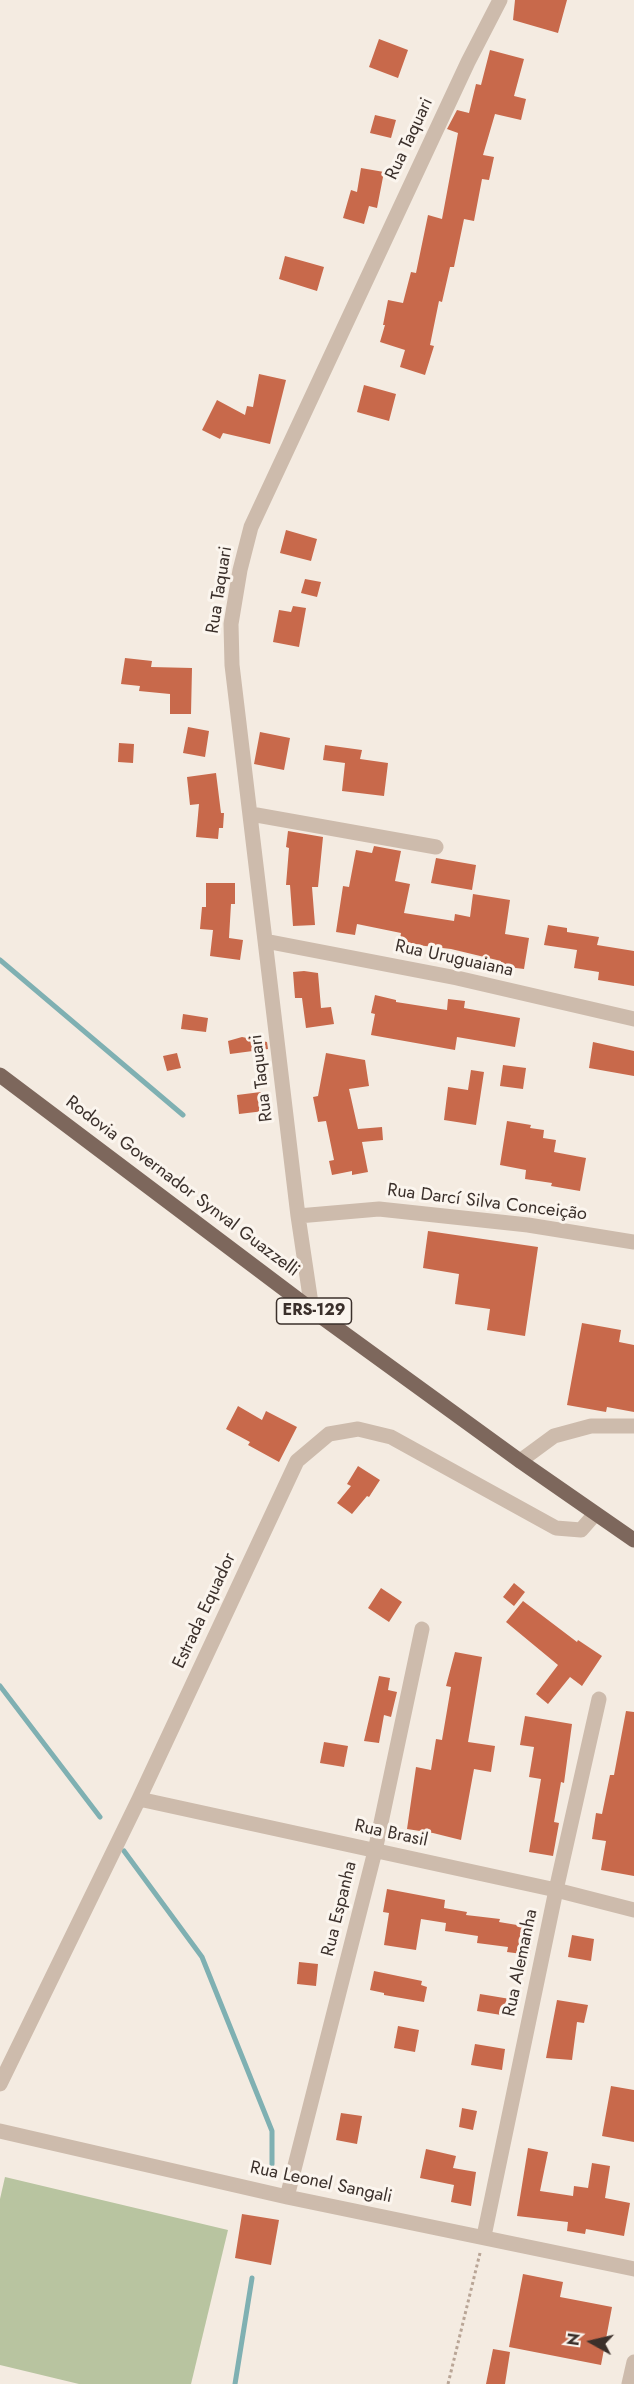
<!DOCTYPE html>
<html>
<head>
<meta charset="utf-8">
<style>
	body { margin:0 }
	#map { position:relative; width:634px; height:2384px; overflow:hidden; background:#f4ebe1; font-family:Jost,sans-serif }
	canvas { display:block }
	.north { position:absolute; left:562px; top:2312px; width:60px; height:60px; -webkit-text-stroke:4px #fbf5ee; paint-order:stroke; rotate:278deg; font-size:16px; font-weight:700; line-height:24px; text-align:center; color:#3b302b }
	.north::after { content:''; display:block; margin:auto; width:21px; height:27px; background:#3b302b; clip-path:polygon(50% 0,100% 100%,50% 72%,0 100%) }
</style>
</head>
<body>
<div id="map">
<canvas width="634" height="2384"></canvas>
<div class="north">N</div>
</div>
<script>
const g = document.querySelector('canvas').getContext('2d');
g.lineJoin = 'round';
function paint(path, color) { g.fillStyle = color; g.fill(path, 'evenodd'); }
const toPath = rows => new Path2D(rows.map(r => 'M' + r).join(''));
function trace(path, color, width, dash) { g.strokeStyle = color; g.lineWidth = width; g.lineCap = dash ? 'butt' : 'round'; g.setLineDash(dash || []); g.stroke(path); }
function drawText(font, color, halo, rows, align = 'center') {
  g.font = font + ' Jost,sans-serif'; g.lineWidth = 6; g.setLineDash([]); g.textBaseline = 'middle'; g.strokeStyle = halo; g.fillStyle = color; for (const [text, x, y, turn = 0] of rows) {
    g.save(); g.translate(x, y); g.rotate((+turn || 0) * Math.PI / 180); g.textAlign = isNaN(turn) ? turn : align; if (halo) g.strokeText(text, 0, 0); g.fillText(text, 0, 0); g.restore();
  }
}
const green = toPath([
	[5,2177,228,2230,191,2384,79,2384,0,2365,0,2199]
]);
const stream = toPath([
	[0,960,183,1115],
	[0,1686,100,1817],
	[124,1851,202,1957,272,2131,272,2164],
	[235,2384,252,2278]
]);
const building = toPath([
	[515,0,567,0,558,33,513,20],
	[379,39,408,50,398,78,369,67],
	[490,50,524,59,514,96,526,99,521,120,495,114,483,155,494,157,489,180,482,179,474,221,464,219,454,267,450,267,442,302,439,301,430,345,434,346,425,375,400,367,405,350,380,342,385,325,383,325,388,300,403,303,411,272,416,273,428,215,442,219,458,133,447,129,457,110,469,113,476,84,481,85],
	[375,115,396,120,391,138,370,133],
	[361,168,384,172,377,208,369,206,364,224,343,218,351,190,357,192],
	[285,256,324,267,317,291,279,279],
	[259,374,286,380,270,444,223,433,220,439,202,430,217,400,245,415,247,406,253,407],
	[364,385,396,394,389,421,357,412],
	[286,530,317,539,311,561,280,553],
	[305,579,321,582,317,597,301,593],
	[293,606,306,608,299,647,273,642,279,610,291,612],
	[125,658,152,661,151,667,192,668,191,714,170,714,170,694,139,691,140,686,121,684],
	[188,727,209,731,205,757,183,753],
	[260,732,290,738,284,770,254,764],
	[119,743,134,744,133,763,118,762],
	[325,745,362,750,360,759,388,763,384,796,342,791,345,763,323,760],
	[216,773,221,813,224,813,223,828,219,828,218,839,196,837,199,804,190,805,187,777],
	[288,831,323,837,318,887,312,887,315,925,293,926,290,885,286,885,289,848,286,847],
	[374,846,401,851,395,881,410,884,404,913,454,921,455,914,470,917,473,894,510,900,505,934,529,938,524,969,500,966,501,961,451,949,417,945,416,948,399,945,401,933,357,924,355,935,336,932,343,886,349,887,356,850,372,853],
	[436,858,476,865,472,890,431,883],
	[206,883,235,883,235,904,231,904,229,938,243,940,240,960,210,956,213,930,200,929,202,907,206,907],
	[548,925,567,928,567,932,599,937,597,945,634,951,634,986,598,980,599,972,574,968,577,950,544,945],
	[304,971,318,973,321,1008,331,1007,334,1024,306,1028,302,998,295,998,293,972],
	[375,995,396,1000,396,1002,447,1010,448,999,465,1001,464,1008,520,1018,515,1047,457,1037,455,1050,371,1035,375,1014,371,1013],
	[183,1014,208,1018,206,1032,181,1029],
	[242,1037,267,1042,268,1049,230,1054,228,1041],
	[593,1042,634,1051,634,1076,589,1068],
	[177,1053,181,1068,167,1071,163,1056],
	[326,1053,365,1060,369,1086,349,1089,358,1129,382,1127,383,1140,362,1142,368,1172,352,1175,352,1171,332,1175,329,1161,334,1160,326,1121,318,1122,313,1097,318,1096],
	[503,1065,526,1068,523,1089,500,1086],
	[471,1070,484,1072,476,1125,444,1120,448,1087,468,1090],
	[261,1092,264,1111,239,1114,237,1095],
	[507,1121,531,1125,530,1128,544,1130,543,1138,556,1140,554,1152,586,1158,580,1191,551,1186,552,1183,525,1179,526,1170,500,1165],
	[428,1231,538,1247,525,1336,487,1330,490,1309,455,1304,459,1274,423,1268],
	[582,1323,621,1330,619,1342,634,1345,634,1412,607,1407,606,1412,567,1405],
	[238,1406,262,1420,266,1411,297,1427,279,1462,248,1445,250,1442,226,1429],
	[358,1466,380,1480,369,1497,367,1496,352,1514,337,1503,351,1486,347,1484],
	[514,1583,525,1592,514,1606,503,1597],
	[381,1588,402,1602,389,1622,368,1608],
	[523,1601,577,1642,578,1640,602,1656,582,1686,570,1677,548,1704,536,1694,558,1665,506,1622],
	[455,1652,482,1657,468,1742,495,1746,491,1772,474,1769,461,1840,433,1833,407,1829,416,1767,431,1770,436,1739,442,1740,451,1687,446,1686],
	[379,1676,390,1678,388,1690,397,1692,391,1717,384,1715,379,1743,364,1741],
	[626,1711,634,1712,634,1876,601,1870,606,1841,592,1839,596,1813,602,1814,610,1775,614,1775],
	[525,1716,572,1724,564,1783,561,1782,554,1822,559,1823,553,1856,529,1852,541,1779,529,1777,534,1747,520,1745],
	[324,1742,348,1746,344,1767,320,1763],
	[387,1889,445,1900,444,1908,467,1912,466,1915,500,1919,499,1922,535,1928,530,1955,507,1952,508,1947,477,1943,478,1936,445,1931,446,1923,421,1919,416,1950,384,1945,389,1913,383,1912],
	[572,1935,594,1939,591,1961,568,1957],
	[299,1962,318,1964,316,1986,297,1984],
	[374,1971,422,1981,421,1985,427,1987,424,2002,384,1995,384,1993,370,1990],
	[480,1994,510,1999,507,2016,477,2011],
	[557,2000,588,2005,584,2023,577,2022,572,2060,546,2058],
	[398,2026,419,2030,415,2052,394,2048],
	[475,2044,505,2049,502,2070,471,2065],
	[611,2086,634,2090,634,2142,602,2136],
	[462,2108,477,2111,473,2130,459,2127],
	[341,2113,362,2116,357,2144,336,2140],
	[528,2148,548,2152,540,2191,573,2196,574,2186,588,2188,592,2163,610,2166,605,2198,630,2203,624,2236,586,2229,585,2234,567,2231,568,2222,517,2216],
	[426,2149,456,2156,453,2168,476,2172,471,2206,451,2202,454,2185,420,2178],
	[242,2214,279,2220,271,2265,235,2258],
	[523,2274,563,2282,560,2297,612,2307,601,2365,509,2347],
	[493,2349,510,2352,505,2384,486,2384]
]);
const path = toPath([
	[448,2384,480,2253]
]);
const minor = toPath([
	[251,814,436,847],
	[265,941,457,978,634,1019],
	[298,1216,379,1209,528,1225,634,1242],
	[312,1310,298,1216,232,665,231,624,240,570,251,527,468,62,500,0],
	[520,1461,554,1436,591,1426,634,1426],
	[139,1799,556,1890,634,1910],
	[0,2084,139,1799,297,1461,329,1434,358,1429,391,1437,556,1528,581,1530,595,1514],
	[0,2131,287,2197,634,2269],
	[287,2197,375,1851,422,1629],
	[484,2236,556,1890,599,1699],
	[629,2384,634,2362]
]);
const major = toPath([
	[0,1075,312,1310,520,1461,634,1540]
]);
const shields = [
	[314,1311,75]
];
const shieldNames = [
	["ERS-129",314,1311]
];
const streetNames = [
	["Rua Taquari",410,139,-65],
	["Rua Taquari",220,590,-81],
	["Rua Uruguaiana",454,959,12],
	["Rua Taquari",262,1078,-97],
	["Rodovia Governador Synval Guazzelli",182,1187,37],
	["Rua Darcí Silva Conceição",487,1203,7],
	["Estrada Equador",205,1611,-65],
	["Rua Brasil",391,1834,12],
	["Rua Espanha",340,1909,-76],
	["Rua Alemanha",521,1963,-78],
	["Rua Leonel Sangali",321,2183,12]
];
paint(green, '#b8c4a0');
trace(stream, '#7fb0b2', 5);
paint(building, '#c8694b');
trace(path, '#b9a596', 3, [3, 3]);
trace(minor, '#cdbbac', 15);
trace(major, '#7d675c', 15);
for (const [x, y, w] of shields) { const box = new Path2D(); box.roundRect(x - w / 2, y - 13, w, 26, 4.5); g.fillStyle = '#fbf5ee'; g.fill(box); trace(box, '#3b302b', 1.5); }
drawText('bold 16px', '#3b302b', null, shieldNames);
drawText('18px', '#3b302b', '#fbf5ee', streetNames);
</script>
</body>
</html>
